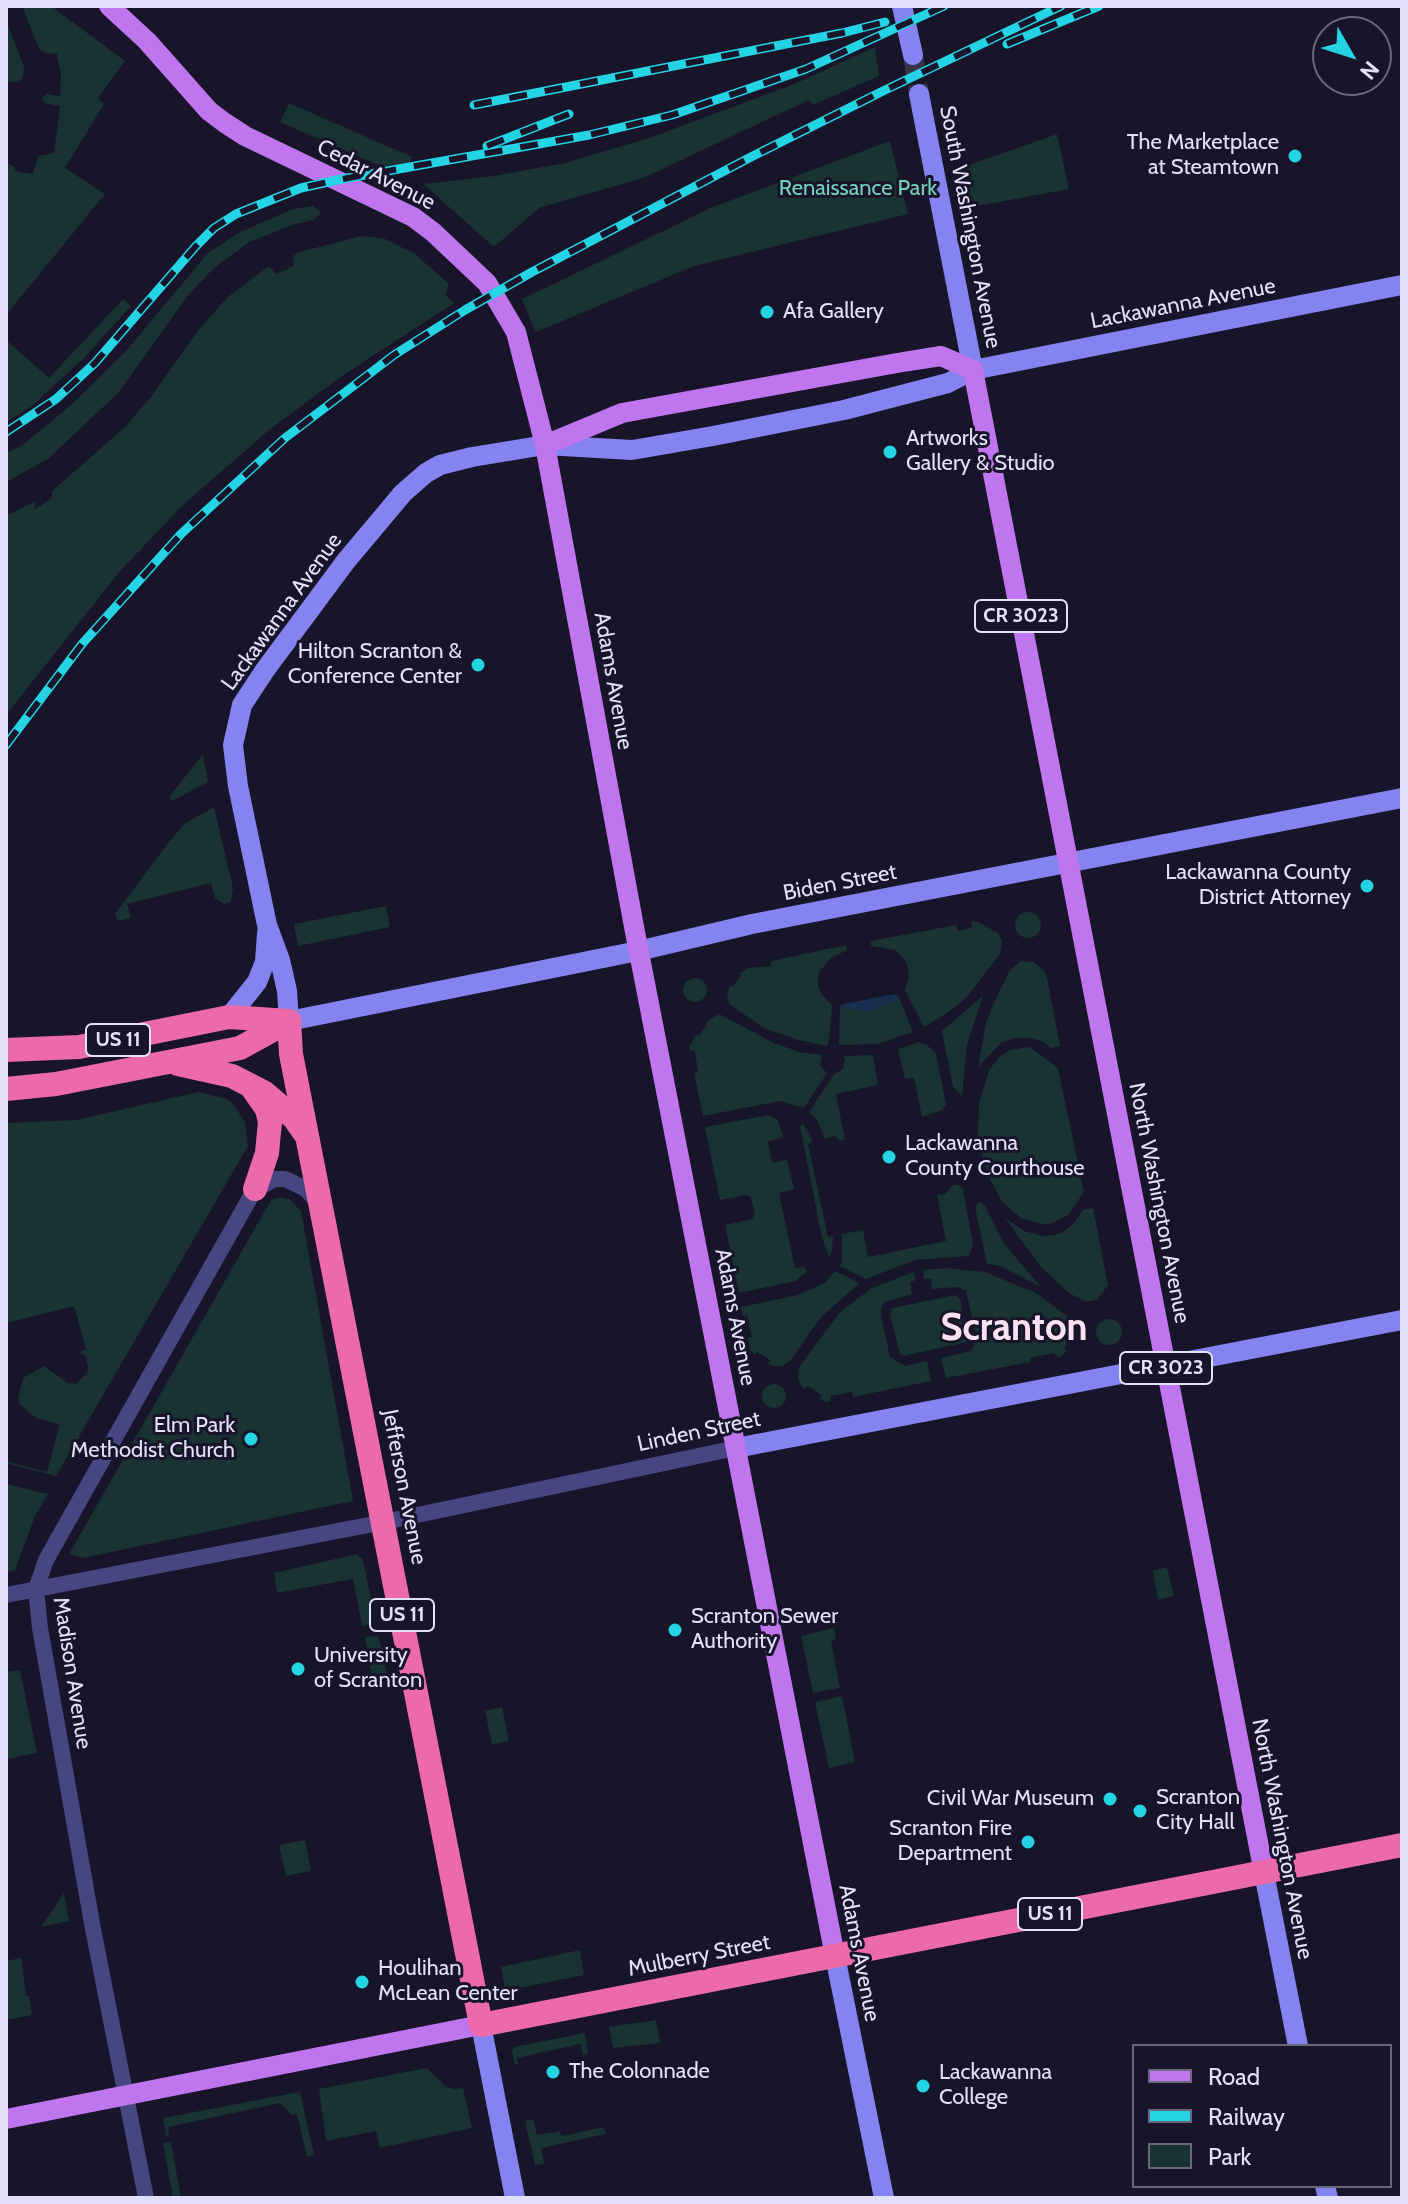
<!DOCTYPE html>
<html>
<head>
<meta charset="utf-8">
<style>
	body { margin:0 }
	#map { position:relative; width:1408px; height:2204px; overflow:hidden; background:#181429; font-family:Cabin,sans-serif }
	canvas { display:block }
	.frame { position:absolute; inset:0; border:8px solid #e3e0fb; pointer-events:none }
	.legend { position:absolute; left:1132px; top:2044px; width:260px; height:144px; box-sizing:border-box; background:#181429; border:2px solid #69667d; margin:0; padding:10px 14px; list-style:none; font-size:24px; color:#e3e0fb }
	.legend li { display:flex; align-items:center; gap:16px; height:40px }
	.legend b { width:40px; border:2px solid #69667d }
	.north { position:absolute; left:1312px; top:16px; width:80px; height:80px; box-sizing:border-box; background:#181429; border:2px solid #69667d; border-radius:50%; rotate:129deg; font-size:22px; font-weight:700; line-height:32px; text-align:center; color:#e3e0fb }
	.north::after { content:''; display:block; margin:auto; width:28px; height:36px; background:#24d3e4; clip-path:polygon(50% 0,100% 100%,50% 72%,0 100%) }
</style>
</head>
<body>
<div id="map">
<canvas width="1408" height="2204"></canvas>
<div class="frame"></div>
<ul class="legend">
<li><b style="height:10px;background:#bf75ee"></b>Road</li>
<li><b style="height:10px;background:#24d3e4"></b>Railway</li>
<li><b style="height:22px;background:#183331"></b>Park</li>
</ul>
<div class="north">N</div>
</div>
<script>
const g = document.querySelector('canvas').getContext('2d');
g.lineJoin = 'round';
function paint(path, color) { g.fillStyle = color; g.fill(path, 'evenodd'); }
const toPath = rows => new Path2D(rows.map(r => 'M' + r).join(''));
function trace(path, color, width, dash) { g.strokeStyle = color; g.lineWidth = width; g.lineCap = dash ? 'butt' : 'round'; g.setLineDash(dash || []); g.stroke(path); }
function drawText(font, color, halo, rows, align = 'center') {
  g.font = font + ' Cabin,sans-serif'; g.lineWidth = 6; g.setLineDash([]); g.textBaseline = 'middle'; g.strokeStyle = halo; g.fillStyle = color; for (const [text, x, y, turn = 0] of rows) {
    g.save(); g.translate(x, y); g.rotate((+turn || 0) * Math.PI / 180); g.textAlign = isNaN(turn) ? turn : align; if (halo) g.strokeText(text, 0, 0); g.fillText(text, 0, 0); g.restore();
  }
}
const green = toPath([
	[22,6,51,6,125,61,98,98,104,104,65,168,105,194,6,315,6,163,14,166,15,171,33,174,38,156,54,153,60,106,45,103,42,98,47,94,60,96,61,75,57,54,45,53,39,49],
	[6,19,24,67,23,77,18,82,6,82],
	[875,47,879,76,813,105,809,100,643,178,539,208,494,247,423,184,494,176,565,163,652,137,792,85],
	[289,103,412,157,409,164,383,167,326,142,280,122],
	[1057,134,1069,189,966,208,961,172,969,165],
	[890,141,908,214,694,266,536,332,532,324,522,299,713,207],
	[313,206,321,212,314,220,295,224,249,242,214,268,189,294,119,392,48,459,6,482,6,453,23,445,72,404,125,352,208,253,240,232,293,209],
	[361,236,383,238,415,254,449,284,445,295,454,303,342,376,269,430,184,504,120,571,6,715,6,516,36,501,34,510,52,498,52,491,124,428,151,397,200,328,229,296,269,266,276,274,294,266,293,256,300,252],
	[123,299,131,306,84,358,31,407,6,422,6,340,49,378],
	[203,754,208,782,172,801,169,797],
	[214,807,233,888,231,901,224,904,215,898,211,883,127,904,131,918,118,921,115,914,168,843,184,824],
	[386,906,390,927,298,946,294,924],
	'1015 925a13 13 0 1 1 26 0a13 13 0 1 1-26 0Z',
	[977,921,998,933,1002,940,1000,954,966,998,946,1014,924,1027,905,990,909,977,907,963,895,950,871,946,871,941,956,925,958,931,972,928,971,922],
	[846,945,847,950,831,958,819,972,818,984,821,994,832,1005,829,1041,827,1046,798,1040,764,1028,729,1004,727,996,730,985,733,987,741,976,739,974,748,968,771,966,771,961],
	[1021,961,1034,962,1046,973,1060,1046,1051,1048,1043,1042,1031,1038,1014,1038,1001,1043,978,1067,986,1023,992,1007,1010,970],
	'683 990a12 12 0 1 1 24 0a12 12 0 1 1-24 0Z',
	[983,996,967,1045,962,1096,953,1087,942,1031],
	[899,997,913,1032,877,1044,839,1045,840,1007,870,1011],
	[719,1014,776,1044,800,1052,822,1055,820,1066,827,1073,804,1108,780,1101,703,1116,694,1073,698,1072,695,1051,689,1050,689,1047,696,1035,699,1036,707,1024,706,1022],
	[919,1042,926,1044,936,1054,946,1105,942,1110,922,1117,914,1078,905,1079,898,1049],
	[1030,1047,1058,1068,1084,1192,1068,1215,1048,1225,1022,1219,1002,1202,987,1173,978,1138,979,1103,989,1070,1000,1056,1010,1050],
	[873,1055,878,1085,836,1094,845,1140,839,1141,835,1136,825,1139,817,1120,809,1112,834,1074,843,1069,845,1060,843,1056],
	[199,1092,227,1099,233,1104,245,1122,248,1146,56,1476,6,1463,6,1461,47,1472,59,1427,59,1424,36,1418,20,1405,18,1399,23,1378,44,1366,68,1383,76,1384,87,1373,88,1367,86,1357,79,1352,86,1349,74,1306,6,1323,6,1123,76,1120],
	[769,1115,778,1120,783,1137,768,1142,772,1163,787,1160,794,1189,779,1193,795,1268,805,1267,807,1272,795,1281,739,1293,725,1225,752,1219,755,1214,751,1198,747,1195,720,1200,705,1127],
	[803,1124,811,1137,812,1142,808,1144,828,1237,833,1236,832,1251,829,1257,822,1238,800,1126],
	[953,1185,958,1185,963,1189,973,1244,969,1256,915,1260,866,1279,839,1266,842,1263,842,1234,863,1230,868,1257,946,1241,937,1195,945,1194],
	[281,1197,289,1199,301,1211,353,1501,83,1558,69,1554,271,1200],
	[979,1201,985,1206,1003,1242,1041,1287,1000,1266,987,1264,975,1207],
	[1093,1208,1108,1285,1097,1300,1086,1302,1069,1293,1040,1266,1005,1218,1024,1231,1043,1236,1053,1235,1062,1233,1074,1223,1083,1210],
	[946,1268,985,1272,1036,1293,1075,1322,1077,1336,1075,1339,1071,1337,1064,1348,1067,1351,1059,1358,1054,1353,1030,1358,1030,1362,946,1378,941,1358,971,1351,977,1338,966,1291,957,1287,932,1289,931,1279,924,1279,923,1270],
	[835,1271,860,1283,821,1317,790,1361,782,1366,772,1366,768,1364,770,1360,757,1352,755,1355,751,1352,748,1338,752,1337,747,1315,743,1316,741,1307,798,1295,825,1283],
	[914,1272,916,1280,910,1282,912,1294,885,1302,881,1307,881,1315,890,1357,905,1366,927,1361,931,1381,853,1397,852,1392,830,1396,831,1401,826,1402,820,1399,821,1395,808,1386,805,1389,801,1386,798,1379,799,1367,840,1312,872,1288],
	[956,1295,961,1301,967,1342,903,1356,900,1354,890,1315,892,1308],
	'1096 1332a13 13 0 1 1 26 0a13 13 0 1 1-26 0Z',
	'762 1396a12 12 0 1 1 24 0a12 12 0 1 1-24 0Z',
	[6,1484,48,1494,35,1516,15,1570,6,1572],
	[357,1554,363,1560,376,1623,362,1626,353,1579,277,1593,274,1573],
	[1167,1567,1174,1596,1158,1600,1153,1571],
	[834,1628,836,1639,831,1641,840,1688,813,1693,801,1636],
	[377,1636,379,1638,388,1680,373,1683,365,1637],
	[20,1670,37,1753,6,1759,6,1672],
	[842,1696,855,1762,829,1768,815,1702],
	[502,1707,509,1741,492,1744,485,1711],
	[305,1840,311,1871,286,1876,279,1845],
	[64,1893,69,1921,41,1927],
	[580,1950,584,1975,514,1989,505,1989,501,1967],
	[21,1958,26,1996,29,1996,32,2015,6,2020,6,1961],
	[656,2020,660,2043,613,2048,609,2027],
	[585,2033,588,2053,583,2055,580,2044,517,2058,518,2064,515,2065,512,2051,514,2047],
	[427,2068,445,2086,454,2089,463,2088,472,2128,380,2148,376,2131,326,2141,319,2089],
	[300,2092,314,2155,307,2157,297,2114,291,2115,280,2103,168,2127,169,2136,166,2136,163,2118],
	[533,2119,537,2135,560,2131,561,2136,604,2127,606,2134,541,2148,544,2164,535,2165,525,2121],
	[171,2142,181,2198,173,2198,163,2143]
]);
const water = toPath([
	[895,994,899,997,894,1001,870,1011,840,1007,843,1004]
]);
const secondaryTunnel = toPath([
	[913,55,919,94]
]);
const street = toPath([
	[6,1595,384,1522,736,1448],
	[146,2198,93,1929,40,1628,36,1589,46,1560,255,1189,275,1179,285,1179,306,1189,318,1203]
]);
const secondary = toPath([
	[902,6,913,55],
	[919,94,973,370],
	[1402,285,973,370,948,383,844,410,713,436,632,450,545,445,472,457,440,465,426,473,403,493,346,561,265,670,242,705,233,745,238,786,267,925,280,960,287,991,289,1021,638,951,752,924,1402,798],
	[229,1017,257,982,265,962,267,933],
	[736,1448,1402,1320],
	[1264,1873,1298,2046],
	[835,1956,884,2198],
	[481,2025,515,2198],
	[1325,2186,1328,2198]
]);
const primary = toPath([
	[109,6,147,41,209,111,225,123,245,136,413,217,433,232,487,283,516,332,545,445,635,932,835,1956],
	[545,445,622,413,897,363,941,356,973,370,1264,1873],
	[6,2119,481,2025]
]);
const highway = toPath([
	[289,1021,291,1054,481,2025,1402,1845],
	[6,1050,79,1047,229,1017,289,1021],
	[178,1064,232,1076,265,1093,294,1118,306,1135],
	[6,1089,56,1084,240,1048,289,1021],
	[253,1089,267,1109,270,1122,267,1153,255,1189]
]);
const rail = toPath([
	[1007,44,1099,6],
	[474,105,842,33,885,22],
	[487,146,569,114],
	[6,432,56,399,95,363,196,246,214,228,236,214,301,188,337,180,589,135,672,115,806,69,944,6],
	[6,745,82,644,181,534,285,438,394,355,465,310,532,272,749,158,883,91,1061,6]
]);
const markers = [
	[1295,156,8,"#24d3e4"],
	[767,312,8,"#24d3e4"],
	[890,452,8,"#24d3e4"],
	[478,665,8,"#24d3e4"],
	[1367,886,8,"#24d3e4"],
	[889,1157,8,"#24d3e4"],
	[251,1439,8,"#24d3e4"],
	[675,1630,8,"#24d3e4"],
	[298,1669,8,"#24d3e4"],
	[1110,1799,8,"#24d3e4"],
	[1140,1811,8,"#24d3e4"],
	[1028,1842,8,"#24d3e4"],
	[362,1982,8,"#24d3e4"],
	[553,2072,8,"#24d3e4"],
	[923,2086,8,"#24d3e4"]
];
const shields = [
	[1021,616,92],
	[118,1040,64],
	[1166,1368,92],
	[402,1615,64],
	[1050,1914,64]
];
const shieldNames = [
	["CR 3023",1021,616],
	["US 11",118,1040],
	["CR 3023",1166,1368],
	["US 11",402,1615],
	["US 11",1050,1914]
];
const poiNames = [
	["The Marketplace",1279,143,"right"],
	["at Steamtown",1279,168,"right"],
	["Afa Gallery",783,312],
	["Artworks",906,439],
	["Gallery & Studio",906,464],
	["Hilton Scranton &",462,652,"right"],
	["Conference Center",462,677,"right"],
	["Lackawanna County",1351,873,"right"],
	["District Attorney",1351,898,"right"],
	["Lackawanna",905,1144],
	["County Courthouse",905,1169],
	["Elm Park",235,1426,"right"],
	["Methodist Church",235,1451,"right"],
	["Scranton Sewer",691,1617],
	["Authority",691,1642],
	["University",314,1656],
	["of Scranton",314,1681],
	["Scranton",1156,1798],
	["City Hall",1156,1823],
	["Civil War Museum",1094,1799,"right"],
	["Scranton Fire",1012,1829,"right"],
	["Department",1012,1854,"right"],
	["Houlihan",378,1969],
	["McLean Center",378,1994],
	["The Colonnade",569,2072],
	["Lackawanna",939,2073],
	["College",939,2098]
];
const streetNames = [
	["Cedar Avenue",376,175,27],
	["South Washington Avenue",970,227,79],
	["Lackawanna Avenue",1183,304,-11],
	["Lackawanna Avenue",282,612,-54],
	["Adams Avenue",613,681,80],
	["Biden Street",840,883,-11],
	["North Washington Avenue",1159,1203,79],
	["Adams Avenue",735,1317,79],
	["Linden Street",699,1432,-12],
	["Jefferson Avenue",404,1487,79],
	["Madison Avenue",72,1673,81],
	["North Washington Avenue",1282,1839,79],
	["Adams Avenue",859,1953,79],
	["Mulberry Street",699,1956,-11]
];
const parkNames = [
	["Renaissance Park",858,189]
];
const townNames = [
	["Scranton",1014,1329]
];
paint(green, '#183331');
paint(water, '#182e4e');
trace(secondaryTunnel, '#363348', 20, [20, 10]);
trace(street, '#474582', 16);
trace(secondary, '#8583f0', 20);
trace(primary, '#bf75ee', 20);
trace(highway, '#ed6aaa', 24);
trace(rail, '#24d3e4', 9);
trace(rail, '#181429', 6, [18]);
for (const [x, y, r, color] of markers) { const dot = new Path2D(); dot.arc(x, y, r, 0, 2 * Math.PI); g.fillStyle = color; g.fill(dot); trace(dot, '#181429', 3); }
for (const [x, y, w] of shields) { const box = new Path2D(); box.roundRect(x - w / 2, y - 16, w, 32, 6); g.fillStyle = '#181429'; g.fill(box); trace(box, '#e3e0fb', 2); }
drawText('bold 20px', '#e3e0fb', null, shieldNames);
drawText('22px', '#e3e0fb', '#181429', poiNames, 'left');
drawText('22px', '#e3e0fb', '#181429', streetNames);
drawText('22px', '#74d4bb', '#181429', parkNames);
drawText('bold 38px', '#fbe2f3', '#181429', townNames);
</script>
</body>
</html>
